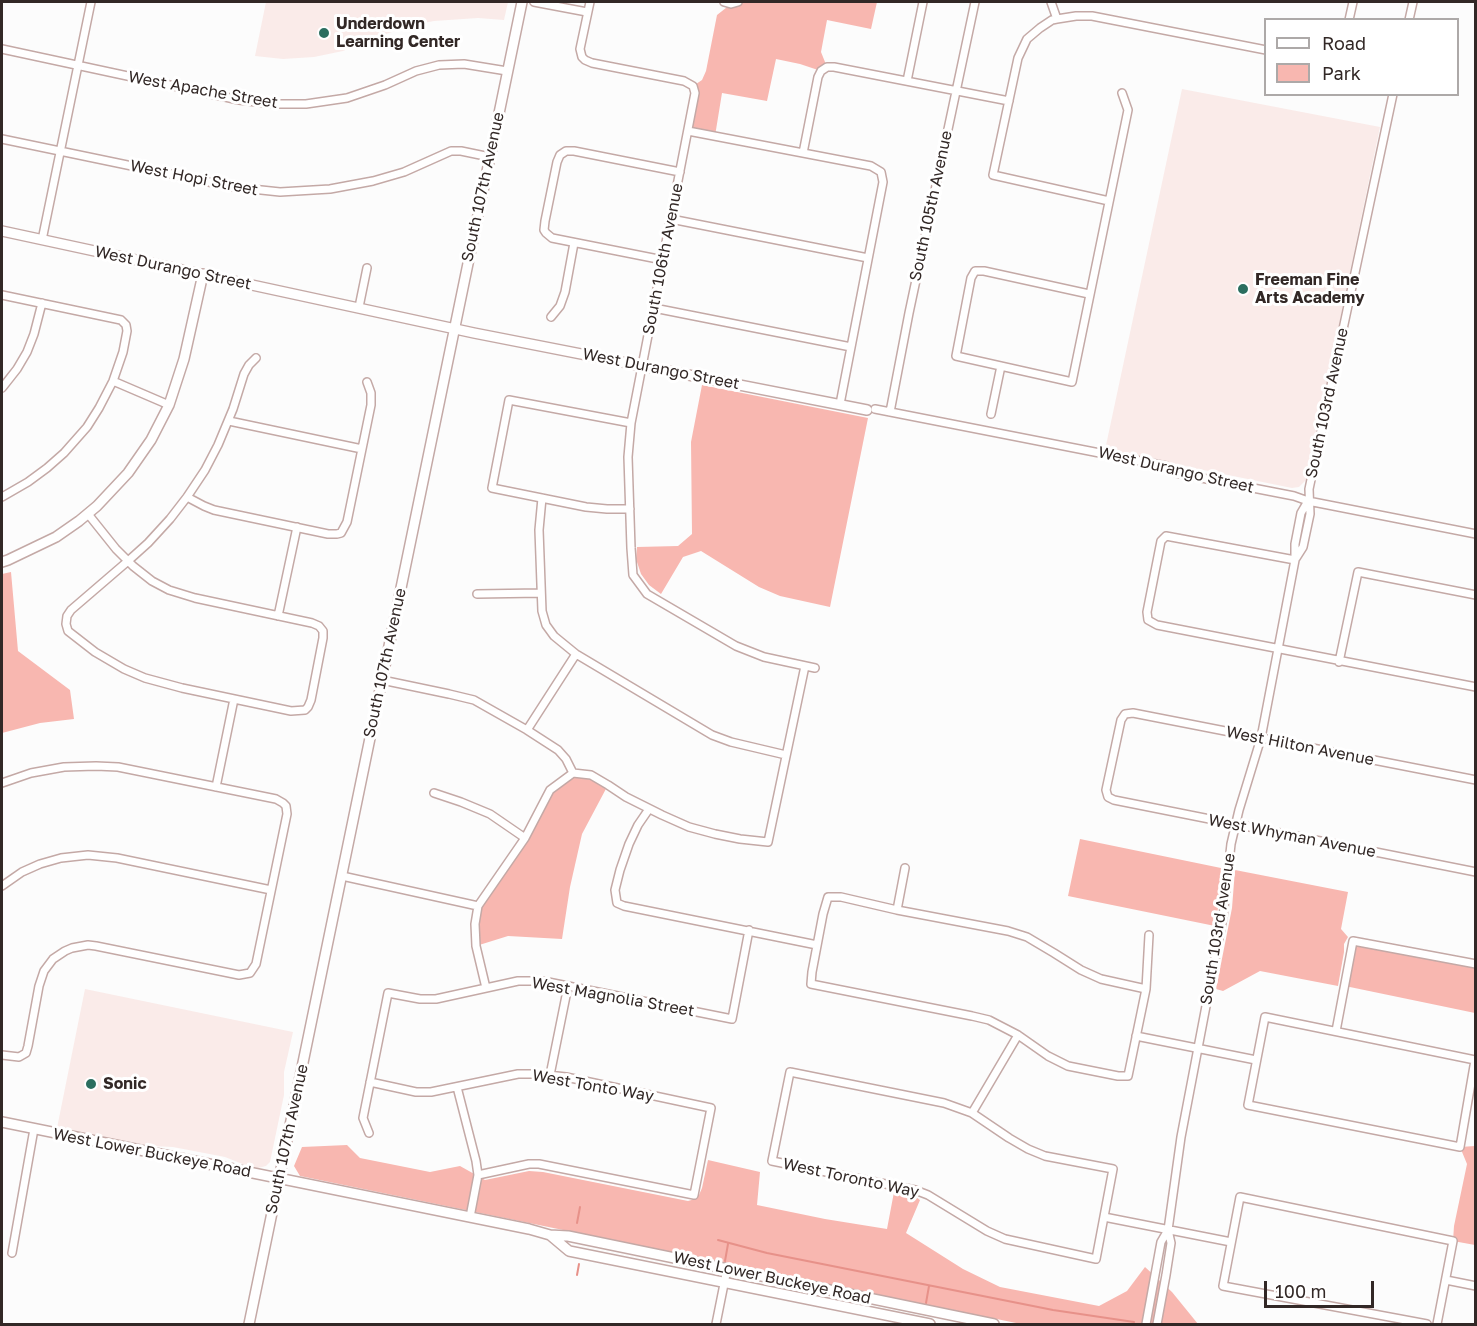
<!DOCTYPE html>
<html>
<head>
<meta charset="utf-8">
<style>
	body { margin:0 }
	#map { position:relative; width:1477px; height:1326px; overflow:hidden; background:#fcfcfc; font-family:"Golos Text",sans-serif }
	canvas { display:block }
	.frame { position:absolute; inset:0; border:3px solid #322826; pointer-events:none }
	.legend { position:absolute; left:1264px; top:18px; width:195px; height:78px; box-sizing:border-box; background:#fff; border:2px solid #ada9a8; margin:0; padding:8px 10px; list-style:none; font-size:18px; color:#322826 }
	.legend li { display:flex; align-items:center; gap:12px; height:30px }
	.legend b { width:30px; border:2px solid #ada9a8 }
	.scale { position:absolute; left:1264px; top:1281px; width:110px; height:27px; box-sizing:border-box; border:3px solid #322826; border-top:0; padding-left:8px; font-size:18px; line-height:21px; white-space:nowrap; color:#322826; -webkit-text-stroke:4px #fff; paint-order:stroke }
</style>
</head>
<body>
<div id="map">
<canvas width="1477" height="1326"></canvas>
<div class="frame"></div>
<ul class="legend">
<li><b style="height:8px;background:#fff"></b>Road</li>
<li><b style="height:16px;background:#f8b7b0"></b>Park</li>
</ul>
<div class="scale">100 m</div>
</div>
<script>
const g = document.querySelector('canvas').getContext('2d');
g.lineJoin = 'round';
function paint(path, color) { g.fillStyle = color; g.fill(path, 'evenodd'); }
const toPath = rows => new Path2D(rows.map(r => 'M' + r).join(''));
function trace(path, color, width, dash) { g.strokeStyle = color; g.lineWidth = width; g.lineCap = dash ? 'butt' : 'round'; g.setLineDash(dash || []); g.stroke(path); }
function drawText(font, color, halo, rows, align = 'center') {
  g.font = font + ' "Golos Text",sans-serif'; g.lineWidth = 6; g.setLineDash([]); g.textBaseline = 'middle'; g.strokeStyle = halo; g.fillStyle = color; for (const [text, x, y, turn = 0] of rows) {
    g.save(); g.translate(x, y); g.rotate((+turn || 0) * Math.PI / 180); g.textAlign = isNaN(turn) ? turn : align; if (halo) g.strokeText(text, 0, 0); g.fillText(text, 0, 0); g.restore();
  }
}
const built = toPath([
	[266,2,508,2,504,20,478,18,434,21,413,25,377,37,343,51,314,57,283,59,255,56],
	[1182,89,1380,127,1307,479,1299,487,1292,488,1105,450],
	[85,989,293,1032,284,1072,284,1095,270,1162,266,1166,258,1168,245,1165,225,1157,173,1147,151,1146,57,1128]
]);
const green = toPath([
	[738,2,877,2,871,29,827,20,821,52,827,67,821,71,800,64,776,59,767,101,722,93,715,136,688,131,693,86,702,80,706,71,717,15,731,4],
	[702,385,868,418,830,607,780,596,759,587,701,551,683,557,661,594,649,585,641,574,636,559,637,547,678,546,692,534,691,442],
	[11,572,18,651,70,690,74,719,40,723,2,733,2,574],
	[573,773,591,775,608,785,582,834,570,887,562,939,508,936,476,946,478,906,525,838,550,790],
	[1080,839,1221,868,1218,908,1215,926,1068,896],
	[1235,870,1348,892,1341,929,1348,937,1344,944,1344,952,1338,986,1260,971,1223,991,1216,989,1232,908],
	[1353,941,1475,964,1475,1013,1345,986],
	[347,1145,360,1158,430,1172,460,1166,485,1180,529,1171,543,1172,688,1201,695,1199,699,1195,702,1188,708,1160,760,1172,757,1205,825,1219,887,1229,894,1192,913,1195,920,1200,906,1233,963,1269,1000,1287,1099,1306,1127,1291,1145,1267,1172,1292,1198,1324,1021,1324,300,1176,294,1166,302,1147],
	[1475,1146,1475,1245,1453,1241,1454,1226,1467,1164,1460,1147]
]);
const stream = toPath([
	[577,1223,580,1207],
	[718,1240,767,1253,1053,1310,1134,1322],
	[725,1261,728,1244],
	[577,1275,579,1264],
	[926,1303,929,1286]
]);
const street = toPath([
	[534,2,587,12],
	[590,2,580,49,582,57,585,60,592,63,684,81,693,86,695,93,631,423,628,457,631,548,633,575,647,594,736,646,764,657,815,668],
	[724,2,731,4,738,2],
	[1051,2,1057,19,1052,20,1040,28,1027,39,1018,58,993,175,1109,201],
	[1057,19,1076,16,1092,16,1266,50],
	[1349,20,1353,2],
	[1409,20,1413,2],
	[2,49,239,100,275,104,306,104,347,98,385,85,416,71,439,65,464,64,507,71],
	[907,81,923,2],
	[688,131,871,166,881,172,883,182,840,404],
	[2,139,233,187,280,192,330,189,373,181,404,172,451,151,461,151,490,157],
	[803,153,818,77,821,71,827,67,834,67,1009,101],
	[671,219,868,258],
	[42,240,91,2],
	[663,260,552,238,546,233,544,230,545,221,557,162,560,155,566,151,574,151,680,172],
	[1089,294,984,271,975,271,971,278,956,356,1072,382,1128,110,1122,93],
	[2,295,121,320,126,325,127,331,123,352,113,381,99,408,87,427,64,453,47,468,28,482,2,497],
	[359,307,367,268],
	[654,308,851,347],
	[551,317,560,306,565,292,574,243],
	[113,381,169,405],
	[2,388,17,369,27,352,34,334,42,303],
	[875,409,1166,466,1176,473,1294,496,1308,501,1476,534],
	[890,412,909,313,975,2],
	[991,414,1001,366],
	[229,421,362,449],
	[187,497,204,506,214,510,328,534,337,534,341,533,347,522,371,405,371,393,367,382],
	[542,498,539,530,542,611,546,625,554,636,576,654,712,735,731,742,786,755],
	[630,509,607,509,586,507,492,488,509,400,631,423],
	[88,514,116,549,133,566,152,581,169,590,195,598,312,623,319,626,323,631,323,638,311,700,308,707,305,710,291,711,182,688,145,678,124,669,95,652,68,631,66,624,67,616,71,610,128,561,148,543,170,519,187,497,205,470,218,445,233,409,244,374,249,365,256,358],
	[1296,558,1303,547,1310,514,1309,489,1393,94],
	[1295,560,1166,536,1161,541,1147,612,1148,620,1157,625,1476,687],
	[477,594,541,593],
	[278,616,297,527],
	[1339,662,1358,572,1476,595],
	[382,680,449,694,474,700,527,730,558,750,566,759,573,773],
	[527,730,576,654],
	[573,773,591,775,608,785,626,797,662,815,689,827,715,834,740,839,768,842,805,666],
	[1476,780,1133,713,1125,714,1121,720,1106,790,1108,797,1114,800,1476,872],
	[2,783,31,773,64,767,96,766,118,767,276,799,283,803,286,806,287,814,256,964,250,973,239,975,96,946,88,945,72,948,65,951,53,959,44,971,39,986,28,1046,26,1053,19,1057,2,1055],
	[216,787,234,699],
	[434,793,461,802,490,814,525,838],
	[649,809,638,825,629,844,620,870,615,890,617,903,624,906,817,945],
	[342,876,478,906],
	[2,886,22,872,40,864,61,858,88,855,117,858,271,890],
	[897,910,905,868],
	[486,988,476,946,475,924,478,906,525,838,550,790,573,773],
	[1146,989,1101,979,1081,970,1054,953,1027,937,1008,931,897,910,841,897,828,897,823,914,812,972,811,984,972,1016,989,1020,1018,1035,1048,1056,1068,1066,1118,1076,1128,1076,1146,989,1149,935],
	[1265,1017,1475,1060,1460,1147,1248,1105,1265,1017],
	[1336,1031,1353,941,1476,964],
	[1136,1036,1256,1060],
	[790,1072,944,1103,972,1113,1009,1138,1028,1149,1045,1156,1113,1169,1096,1259,1005,1239,987,1231,928,1195,915,1190,772,1161,790,1072],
	[550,1075,568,986],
	[370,1082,416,1092,431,1092,518,1074,539,1074,566,1077,711,1108,694,1195,539,1164,529,1164,478,1175],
	[457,1087,476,1161,478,1175,470,1217],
	[972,1113,1018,1035],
	[369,1133,363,1118,388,993,420,999,436,999,518,981,543,981,732,1019,749,930],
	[1104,1217,1231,1242],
	[12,1253,34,1129],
	[1446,1280,1476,1286],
	[716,1324,727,1269],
	[1146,1324,1161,1242,1168,1230],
	[1157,1324,1166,1275,1171,1243,1168,1230,1181,1137,1223,917,1231,844,1239,810,1261,738,1295,560,1295,544,1301,513,1308,501],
	[1427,1324,1223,1286,1240,1197,1453,1241,1437,1324]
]);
const secondary = toPath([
	[2,231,474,333,867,410],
	[2,562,8,560,56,537,79,521,97,506,128,473,151,440,169,405,184,359,203,274],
	[2,1122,529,1229,550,1235,568,1236,994,1324],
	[550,1235,569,1251,930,1324],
	[249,1324,522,2]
]);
const markers = [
	[324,33,6,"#2b6e5f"],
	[1243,289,6,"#2b6e5f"],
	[91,1084,6,"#2b6e5f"]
];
const poiNames = [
	["Underdown",336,24],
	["Learning Center",336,42],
	["Freeman Fine",1255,280],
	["Arts Academy",1255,298],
	["Sonic",103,1084]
];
const streetNames = [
	["West Apache Street",203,90,10],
	["West Hopi Street",194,178,11],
	["South 107th Avenue",483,187,-78],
	["South 105th Avenue",931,206,-78],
	["South 106th Avenue",663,259,-79],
	["West Durango Street",173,268,12],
	["West Durango Street",661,369,11],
	["South 103rd Avenue",1327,403,-78],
	["West Durango Street",1176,470,13],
	["South 107th Avenue",385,663,-78],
	["West Hilton Avenue",1300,746,11],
	["West Whyman Avenue",1292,836,11],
	["South 103rd Avenue",1218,929,-81],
	["West Magnolia Street",613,997,10],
	["West Tonto Way",593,1086,10],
	["South 107th Avenue",287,1139,-78],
	["West Lower Buckeye Road",152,1153,11],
	["West Toronto Way",851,1178,12],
	["West Lower Buckeye Road",772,1278,12]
];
paint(built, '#faebe9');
paint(green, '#f8b7b0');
trace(stream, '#e79189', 2);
trace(street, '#c4a9a6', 10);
trace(secondary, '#c4a9a6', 12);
trace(street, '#fff', 7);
trace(secondary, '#fff', 9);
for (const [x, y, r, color] of markers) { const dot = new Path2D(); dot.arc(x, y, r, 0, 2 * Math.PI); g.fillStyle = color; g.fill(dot); trace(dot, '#fff', 2); }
drawText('bold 16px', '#322826', '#fff', poiNames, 'left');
drawText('16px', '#322826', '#fff', streetNames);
</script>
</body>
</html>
